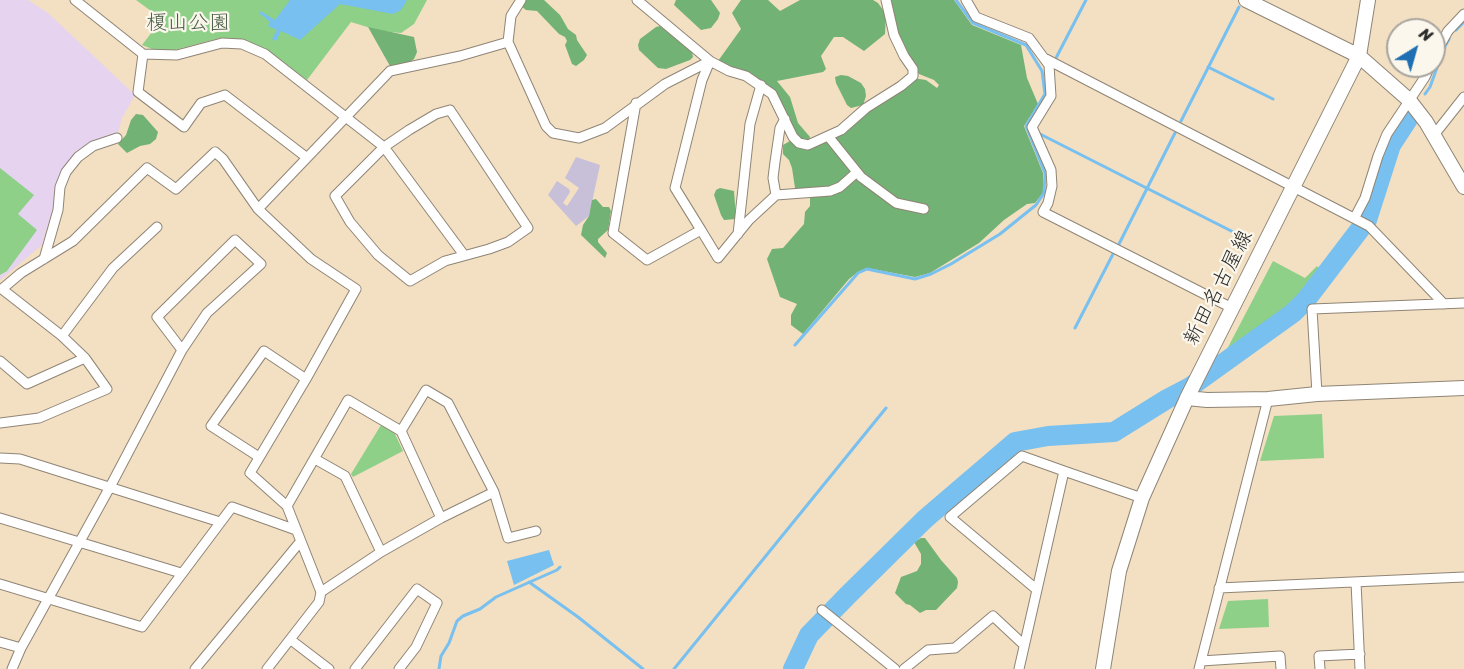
<!DOCTYPE html>
<html>
<head>
<meta charset="utf-8">
<style>
	body { margin:0 }
	#map { position:relative; width:1464px; height:669px; overflow:hidden; background:#f3dfc2; font-family:Sriracha,sans-serif }
	canvas { display:block }
	.north { position:absolute; left:1386px; top:18px; width:60px; height:60px; box-sizing:border-box; background:#fbf7ec; border:2px solid #a8a59f; border-radius:50%; rotate:37deg; font-size:16px; font-weight:700; line-height:24px; text-align:center; color:#2b2b2b }
	.north::after { content:''; display:block; margin:auto; width:21px; height:27px; background:#1f6fb2; clip-path:polygon(50% 0,100% 100%,50% 72%,0 100%) }
</style>
</head>
<body>
<div id="map">
<canvas width="1464" height="669"></canvas>
<div class="north">N</div>
</div>
<script>
const g = document.querySelector('canvas').getContext('2d');
g.lineJoin = 'round';
function paint(path, color) { g.fillStyle = color; g.fill(path, 'evenodd'); }
const toPath = rows => new Path2D(rows.map(r => 'M' + r).join(''));
function trace(path, color, width, dash) { g.strokeStyle = color; g.lineWidth = width; g.lineCap = dash ? 'butt' : 'round'; g.setLineDash(dash || []); g.stroke(path); }
function drawText(font, color, halo, rows, align = 'center') {
  g.font = font + ' Sriracha,"Klee One",sans-serif'; g.lineWidth = 4.5; g.setLineDash([]); g.textBaseline = 'middle'; g.strokeStyle = halo; g.fillStyle = color; for (const [text, x, y, turn = 0] of rows) {
    g.save(); g.translate(x, y); g.rotate((+turn || 0) * Math.PI / 180); g.textAlign = isNaN(turn) ? turn : align; if (halo) g.strokeText(text, 0, 0); g.fillText(text, 0, 0); g.restore();
  }
}
const built = toPath([
	[0,0,28,0,48,13,135,95,122,118,117,136,70,162,51,225,48,224,42,245,0,280]
]);
const industrial = toPath([
	[576,157,600,165,589,216,576,226,548,195,557,181,569,189,570,192,563,203,567,206,579,188,565,178]
]);
const green = toPath([
	[136,0,427,0,414,24,401,33,380,31,351,22,307,80,267,50,240,39,220,38,171,51,152,49,142,45,162,19],
	[0,168,34,195,18,214,37,230,7,271,0,275],
	[1273,261,1305,278,1317,266,1321,271,1293,307,1230,352,1225,353],
	[1322,414,1324,458,1260,461,1274,416],
	[381,425,394,432,403,451,353,477,351,474],
	[1268,599,1269,627,1219,629,1228,601]
]);
const forest = toPath([
	[526,0,544,0,560,15,568,29,576,35,577,40,587,55,584,60,576,66,572,64,565,45,567,41,565,37,559,34,537,11,526,10,521,6],
	[676,0,711,0,720,13,718,19,711,28,701,30,674,5],
	[741,0,768,0,780,11,800,0,873,0,878,3,886,14,885,34,864,51,843,37,834,37,821,56,826,69,823,72,777,81,790,97,798,123,810,137,808,142,797,137,775,94,725,67,718,61,741,29,732,13],
	[888,0,954,0,972,25,1021,45,1027,78,1038,104,1024,126,1043,173,1043,193,1035,203,1027,204,1004,220,979,243,930,273,915,277,867,268,858,272,849,279,803,334,791,325,791,315,797,304,780,297,767,259,772,249,783,248,804,224,805,212,810,206,810,196,857,175,906,209,926,213,926,207,893,197,863,175,833,137,913,78,926,80,937,88,939,85,934,80,919,74,901,47],
	[660,26,692,52,693,57,690,60,666,69,658,68,639,50,638,45,640,39,656,27],
	[368,27,414,37,417,52,414,59,406,65,390,66],
	[841,75,848,76,861,83,865,89,866,96,863,105,851,108,847,105,836,83,835,77],
	[136,114,143,115,158,132,156,139,150,144,140,146,127,153,118,144,126,135,131,120],
	[827,140,854,171,837,186,801,190,795,188,792,168,789,160,783,154,783,145,790,141],
	[720,188,734,191,736,219,724,220,721,215,714,195,716,190],
	[596,199,603,207,609,207,611,211,608,230,598,239,598,242,607,253,605,258,581,235,583,225,589,216,592,200],
	[921,538,925,538,941,560,957,578,958,582,957,588,936,610,926,610,920,613,910,605,906,604,895,593,901,577,917,571,921,564,921,554,914,542]
]);
const water = toPath([
	[290,0,407,0,401,10,393,14,340,4,300,40,281,31,276,41,272,39,277,30,268,26,270,22,266,19,268,16,275,20],
	[549,550,554,565,514,585,507,561]
]);
const stream = toPath([
	[261,13,269,18],
	[1456,30,1464,22],
	[1443,50,1449,39],
	[1056,58,1086,0],
	[1208,67,1273,99],
	[1425,94,1430,87,1439,62],
	[1181,121,1239,7],
	[1040,134,1247,239],
	[1119,244,1175,133],
	[1075,328,1113,254],
	[795,345,858,273,867,269,915,279,931,274,951,264,1000,234,1036,205,1044,193,1045,173,1026,126,1045,94,1042,71,1026,45,973,23,956,0],
	[529,582,578,617,643,669],
	[439,669,441,656,449,643,457,621,463,616,480,609,496,597,557,570,560,567],
	[674,669,886,408]
]);
const river = toPath([
	[793,669,809,635,848,595,925,519,1015,442,1048,436,1114,432,1167,399,1190,387,1293,313,1306,300,1367,220,1391,145,1408,119]
]);
const street = toPath([
	[75,0,143,54,177,55,222,43,242,44,265,54,384,147,464,255],
	[637,0,710,61,729,71,746,76,772,94,793,137,799,143,808,145,841,130,866,108,901,86,913,76,913,69,904,56,894,35,886,0],
	[966,0,976,17,1029,38,1049,65,1051,96,1032,127,1051,170,1052,186,1048,203,1043,212,1232,308],
	[508,42,546,126,553,133,579,138,605,128,665,84,710,61],
	[143,54,138,92,184,127,201,103,225,95,306,157],
	[1434,56,1448,31,1464,14],
	[1046,59,1369,226,1444,304],
	[636,103,613,233,647,260,701,230,675,188,702,80,710,61],
	[450,110,528,228,508,242,489,249,445,261,410,281,378,255,350,222,335,196,384,147,409,130,436,114,450,110],
	[1434,135,1464,97],
	[828,136,861,177,896,203,924,209],
	[776,195,773,178,775,162,780,128,785,119],
	[258,209,390,71,460,56,508,42,511,16,521,0],
	[1355,217,1365,198,1378,156,1387,134,1425,77,1430,66],
	[701,230,718,258,749,220,776,195,830,191,840,187,857,172],
	[738,234,750,124,761,85],
	[44,259,58,210,60,187,66,172,78,157,93,146,117,138],
	[0,289,2,289,21,273,73,241,147,168,176,189,215,152,223,159,258,209,311,259,356,289,306,379,250,473,287,506,321,592,319,602,267,669],
	[2,289,62,336],
	[0,361,27,384,85,358],
	[1317,394,1312,309,1464,303],
	[0,423,39,418,107,389,85,358,62,336,113,268,157,227],
	[259,457,211,426,264,351,306,379],
	[0,458,20,459,220,522],
	[315,459,345,476,381,552],
	[494,492,508,538,536,531],
	[287,506,348,400,401,431,441,518],
	[0,518,181,573],
	[1356,582,1360,669],
	[0,584,142,627,232,507,296,530],
	[1219,588,1464,577],
	[1036,589,950,517,1022,456,1064,471],
	[321,592,381,552,441,518,494,492,448,403,426,390,401,431],
	[822,610,895,669],
	[291,640,329,669],
	[0,642,21,648],
	[1201,661,1280,656,1281,669],
	[12,669,21,648,110,487,182,350,207,313,261,264,235,240,157,317,182,350],
	[195,669,300,542],
	[355,669,417,589,437,603,416,647,399,669],
	[904,669,928,650,955,648,993,616,1024,645],
	[1019,669,1064,471,1142,498],
	[1199,669,1268,399],
	[1320,669,1319,656,1360,654]
]);
const secondary = toPath([
	[1246,0,1359,56,1409,100,1426,122,1464,187],
	[1187,398,1207,400,1268,399,1317,394,1464,388],
	[1103,669,1119,571,1142,498,1187,398,1359,56,1368,0]
]);
const parkNames = [
	["榎山公園",188,24]
];
const streetNames = [
	["新田名古屋線",1219,288,-63]
];
paint(built, '#e5d3f0');
paint(industrial, '#c7c0d8');
paint(green, '#8ed088');
paint(forest, '#72b274');
paint(water, '#77c0ef');
trace(stream, '#77c0ef', 3);
trace(river, '#77c0ef', 20);
trace(street, '#8f8576', 11);
trace(secondary, '#8f8576', 16);
trace(street, '#fff', 9);
trace(secondary, '#fff', 14);
drawText('21px', '#495d47', '#fbf7ec', parkNames);
drawText('21px', '#2b2b2b', '#fbf7ec', streetNames);
</script>
</body>
</html>
